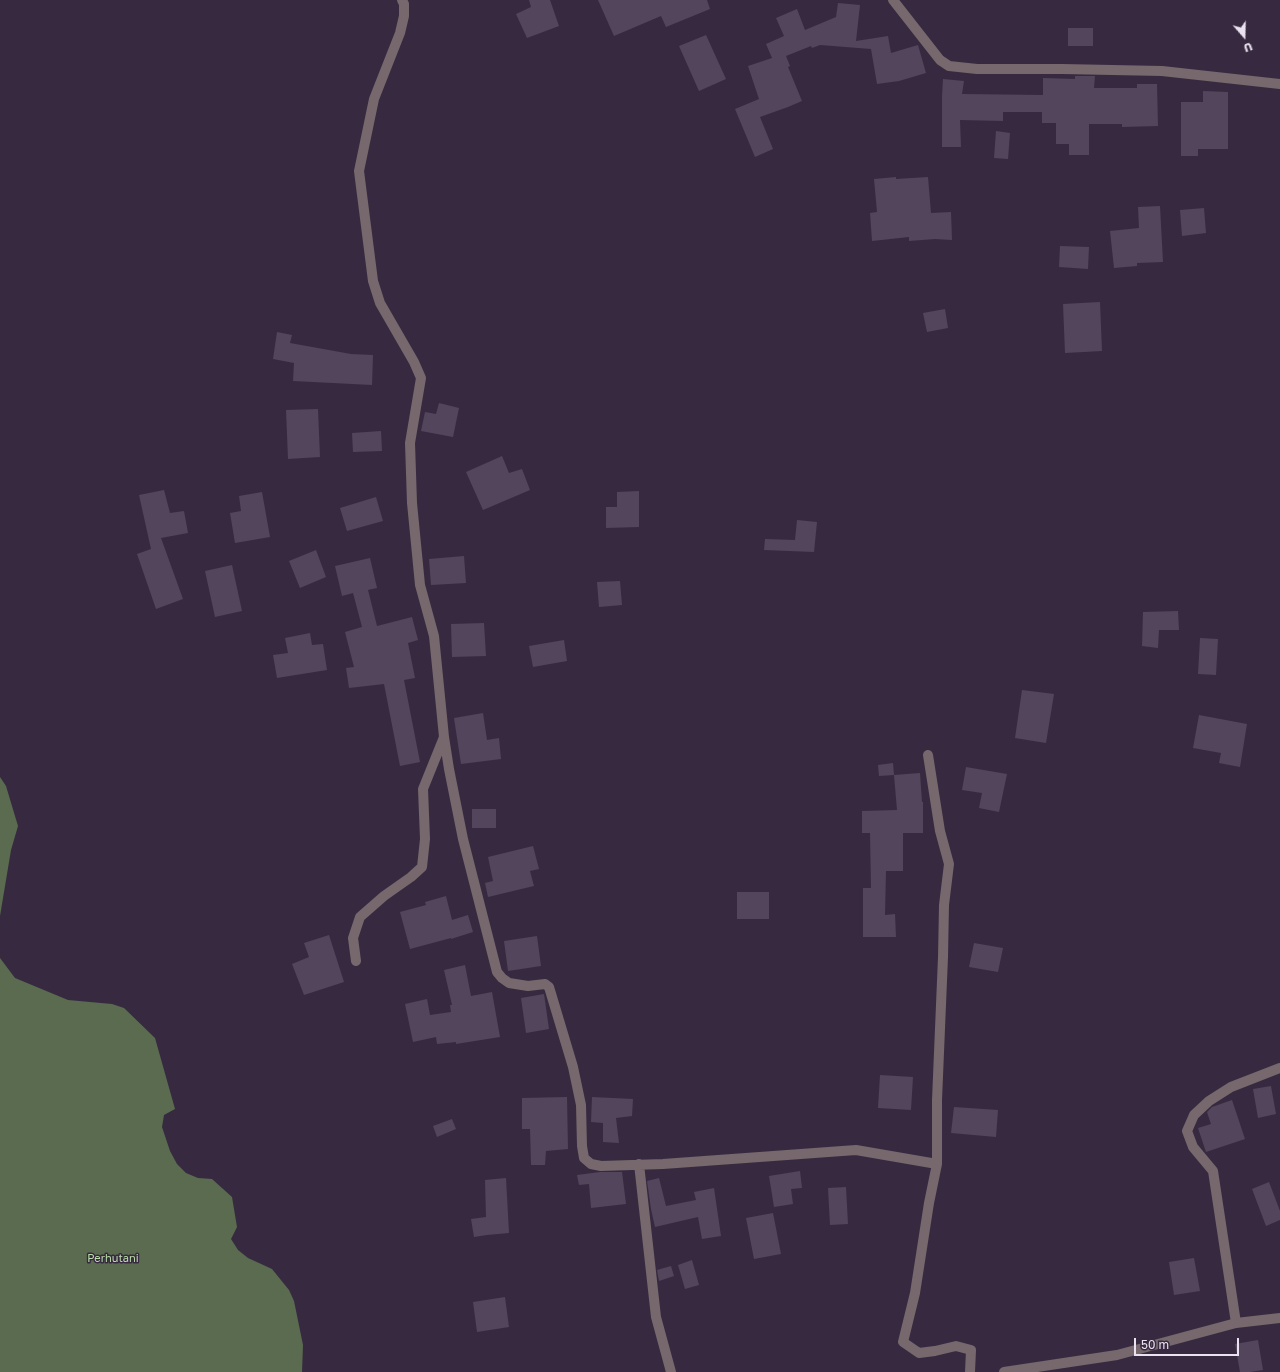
<!DOCTYPE html>
<html>
<head>
<meta charset="utf-8">
<style>
	body { margin:0 }
	#map { position:relative; width:1280px; height:1372px; overflow:hidden; background:#372a40; font-family:"Golos Text",sans-serif }
	canvas { display:block }
	.north { position:absolute; left:1224px; top:16px; width:40px; height:40px; -webkit-text-stroke:3px #372a40; paint-order:stroke; rotate:160deg; font-size:11px; font-weight:700; line-height:16px; text-align:center; color:#eae2f0 }
	.north::after { content:''; display:block; margin:auto; width:14px; height:18px; background:#eae2f0; clip-path:polygon(50% 0,100% 100%,50% 72%,0 100%) }
	.scale { position:absolute; left:1134px; top:1338px; width:105px; height:18px; box-sizing:border-box; border:2px solid #eae2f0; border-top:0; padding-left:5px; font-size:12px; line-height:14px; white-space:nowrap; color:#eae2f0; -webkit-text-stroke:3px #372a40; paint-order:stroke }
</style>
</head>
<body>
<div id="map">
<canvas width="1280" height="1372"></canvas>
<div class="north">U</div>
<div class="scale">50 m</div>
</div>
<script>
const g = document.querySelector('canvas').getContext('2d');
g.lineJoin = 'round';
function paint(path, color) { g.fillStyle = color; g.fill(path, 'evenodd'); }
const toPath = rows => new Path2D(rows.map(r => 'M' + r).join(''));
function trace(path, color, width, dash) { g.strokeStyle = color; g.lineWidth = width; g.lineCap = dash ? 'butt' : 'round'; g.setLineDash(dash || []); g.stroke(path); }
function drawText(font, color, halo, rows, align = 'center') {
  g.font = font + ' "Golos Text",sans-serif'; g.lineWidth = 3; g.setLineDash([]); g.textBaseline = 'middle'; g.strokeStyle = halo; g.fillStyle = color; for (const [text, x, y, turn = 0] of rows) {
    g.save(); g.translate(x, y); g.rotate((+turn || 0) * Math.PI / 180); g.textAlign = isNaN(turn) ? turn : align; if (halo) g.strokeText(text, 0, 0); g.fillText(text, 0, 0); g.restore();
  }
}
const forest = toPath([
	[0,777,6,786,18,826,11,850,0,916],
	[0,958,15,978,68,1000,112,1004,124,1008,155,1038,175,1109,164,1115,162,1127,170,1151,177,1164,186,1173,198,1178,212,1179,232,1197,237,1227,231,1239,238,1250,248,1258,272,1269,289,1290,294,1301,303,1345,302,1372,0,1372]
]);
const building = toPath([
	[529,0,550,0,559,26,527,38,516,14,531,7],
	[598,0,707,0,710,9,666,27,661,16,614,36],
	[838,3,860,5,856,41,888,36,891,53,918,45,926,73,899,81,877,84,871,49,820,45,812,48,811,46,786,56,790,66,788,67,802,101,788,107,760,117,773,149,755,157,735,109,759,99,748,66,772,58,766,44,784,36,776,18,797,9,805,30,836,17],
	[1068,28,1093,28,1093,46,1068,46],
	[706,35,726,79,699,91,679,46],
	[1075,76,1095,76,1094,88,1137,88,1137,84,1157,84,1158,126,1122,127,1122,124,1089,124,1089,155,1069,155,1069,144,1056,144,1056,123,1042,123,1042,112,1003,112,1003,121,960,120,961,147,942,147,942,96,943,79,964,81,962,94,1043,95,1043,78,1075,79],
	[1203,91,1228,92,1228,149,1198,149,1198,156,1181,156,1181,102,1203,102],
	[996,131,1010,133,1008,159,994,158],
	[896,177,896,179,928,177,931,213,951,212,952,240,935,239,909,241,909,237,872,241,870,213,877,212,874,179],
	[1160,206,1163,262,1137,263,1137,266,1114,268,1110,231,1139,228,1138,207],
	[1204,208,1206,233,1182,236,1180,210],
	[1060,246,1089,247,1088,269,1059,267],
	[1100,302,1102,351,1065,353,1063,304],
	[945,309,948,328,927,332,923,313],
	[277,332,292,335,290,343,351,354,373,355,372,385,293,381,294,363,273,359],
	[439,403,459,408,453,437,421,431,425,412,436,414],
	[318,409,320,457,288,459,286,410],
	[381,431,382,451,353,452,352,433],
	[502,456,509,473,522,469,530,490,483,510,466,472],
	[164,490,170,513,184,511,188,533,161,538,183,599,156,609,137,554,151,549,139,495],
	[639,491,639,527,606,528,606,507,617,507,617,492],
	[262,492,270,537,235,543,230,513,241,511,239,496],
	[376,497,383,521,347,531,340,508],
	[797,520,817,522,814,552,764,550,765,539,795,540],
	[316,550,326,577,300,588,289,561],
	[464,556,466,583,431,585,429,559],
	[370,558,377,588,368,590,377,626,412,617,418,640,408,643,415,678,404,680,420,762,400,766,384,684,349,688,346,668,354,667,345,632,362,627,353,593,342,596,335,566],
	[232,565,242,611,215,617,205,571],
	[620,581,622,605,599,607,597,582],
	[1178,611,1179,630,1159,630,1158,648,1142,646,1143,612],
	[484,623,486,656,452,657,451,624],
	[310,633,312,645,323,644,327,670,277,678,273,655,288,653,285,638],
	[1200,638,1218,639,1216,675,1198,674],
	[564,640,567,661,533,667,529,646],
	[1022,690,1054,694,1046,743,1015,738],
	[483,713,487,740,499,738,501,759,461,764,454,718],
	[1199,715,1247,724,1240,767,1219,763,1221,753,1193,748],
	[893,763,894,775,879,776,878,765],
	[966,767,1007,774,999,812,979,808,982,793,962,790],
	[920,773,922,802,923,802,923,833,903,833,903,871,886,871,885,915,895,914,896,937,863,937,863,888,871,888,870,833,862,833,862,811,897,810,894,775],
	[472,809,496,809,496,828,472,828],
	[533,846,539,869,530,871,534,886,488,897,485,883,493,881,488,857],
	[737,892,769,892,769,919,737,919],
	[446,896,452,920,468,915,473,932,451,939,451,938,410,949,400,912,426,905,425,902],
	[329,935,344,982,304,995,292,964,309,957,304,943],
	[537,936,541,966,508,971,504,941],
	[974,943,1003,948,998,972,969,967],
	[465,965,471,996,492,992,500,1037,456,1044,456,1042,437,1044,436,1037,413,1042,405,1004,427,999,430,1015,451,1012,450,1005,452,1005,444,970],
	[544,994,549,1029,526,1033,521,998],
	[880,1075,913,1077,911,1110,878,1108],
	[1271,1086,1276,1114,1258,1118,1253,1089],
	[567,1097,568,1149,546,1151,545,1165,531,1165,530,1129,522,1129,522,1098],
	[592,1097,633,1099,632,1116,616,1118,619,1143,603,1142,603,1123,591,1122],
	[1232,1100,1245,1139,1206,1152,1198,1128,1211,1124,1207,1112,1212,1107],
	[954,1107,998,1110,996,1137,951,1133],
	[452,1119,456,1129,437,1137,433,1126],
	[800,1171,802,1188,791,1189,793,1204,774,1207,769,1176],
	[600,1172,622,1172,626,1204,591,1208,589,1184,579,1185,577,1175],
	[506,1178,509,1233,487,1235,474,1237,471,1219,486,1217,485,1180],
	[659,1178,666,1206,696,1200,694,1192,714,1188,721,1236,702,1239,698,1217,655,1227,651,1209,647,1181],
	[1269,1182,1280,1211,1280,1220,1266,1226,1252,1189],
	[846,1187,848,1224,830,1225,828,1188],
	[773,1213,781,1254,754,1259,746,1218],
	[1194,1258,1200,1291,1174,1295,1169,1262],
	[692,1260,699,1285,685,1289,678,1265],
	[671,1266,674,1276,659,1281,657,1270],
	[505,1297,509,1327,477,1332,473,1302],
	[1258,1340,1263,1370,1250,1372,1240,1372,1235,1344]
]);
const minor = toPath([
	[402,0,404,4,404,16,400,33,374,99,359,171,373,281,380,303,414,362,421,378,410,443,412,503,420,585,434,636,444,737,449,769,463,839,497,972,502,978,509,983,528,986,545,984,549,987,573,1067,581,1105,582,1146,584,1158,591,1164,601,1166,663,1164,856,1150,937,1164],
	[893,0,940,60,949,66,977,69,1062,69,1162,71,1280,84],
	[928,755,940,831,949,864,944,905,943,957,937,1100,937,1164,929,1203,915,1293,903,1342,919,1353,935,1351,956,1346,971,1350,970,1372],
	[356,961,353,938,360,917,384,896,411,877,422,867,425,839,423,789,444,737],
	[639,1164,656,1317,671,1372],
	[1236,1323,1213,1171,1193,1147,1187,1131,1194,1115,1209,1101,1231,1087,1280,1068],
	[1004,1372,1117,1355,1236,1323,1280,1318]
]);
const parkNames = [
	["Perhutani",113,1259]
];
paint(forest, '#5a6b50');
paint(building, '#52455c');
trace(minor, '#76686c', 10);
drawText('11px', '#bcdeab', '#372a40', parkNames);
</script>
</body>
</html>
